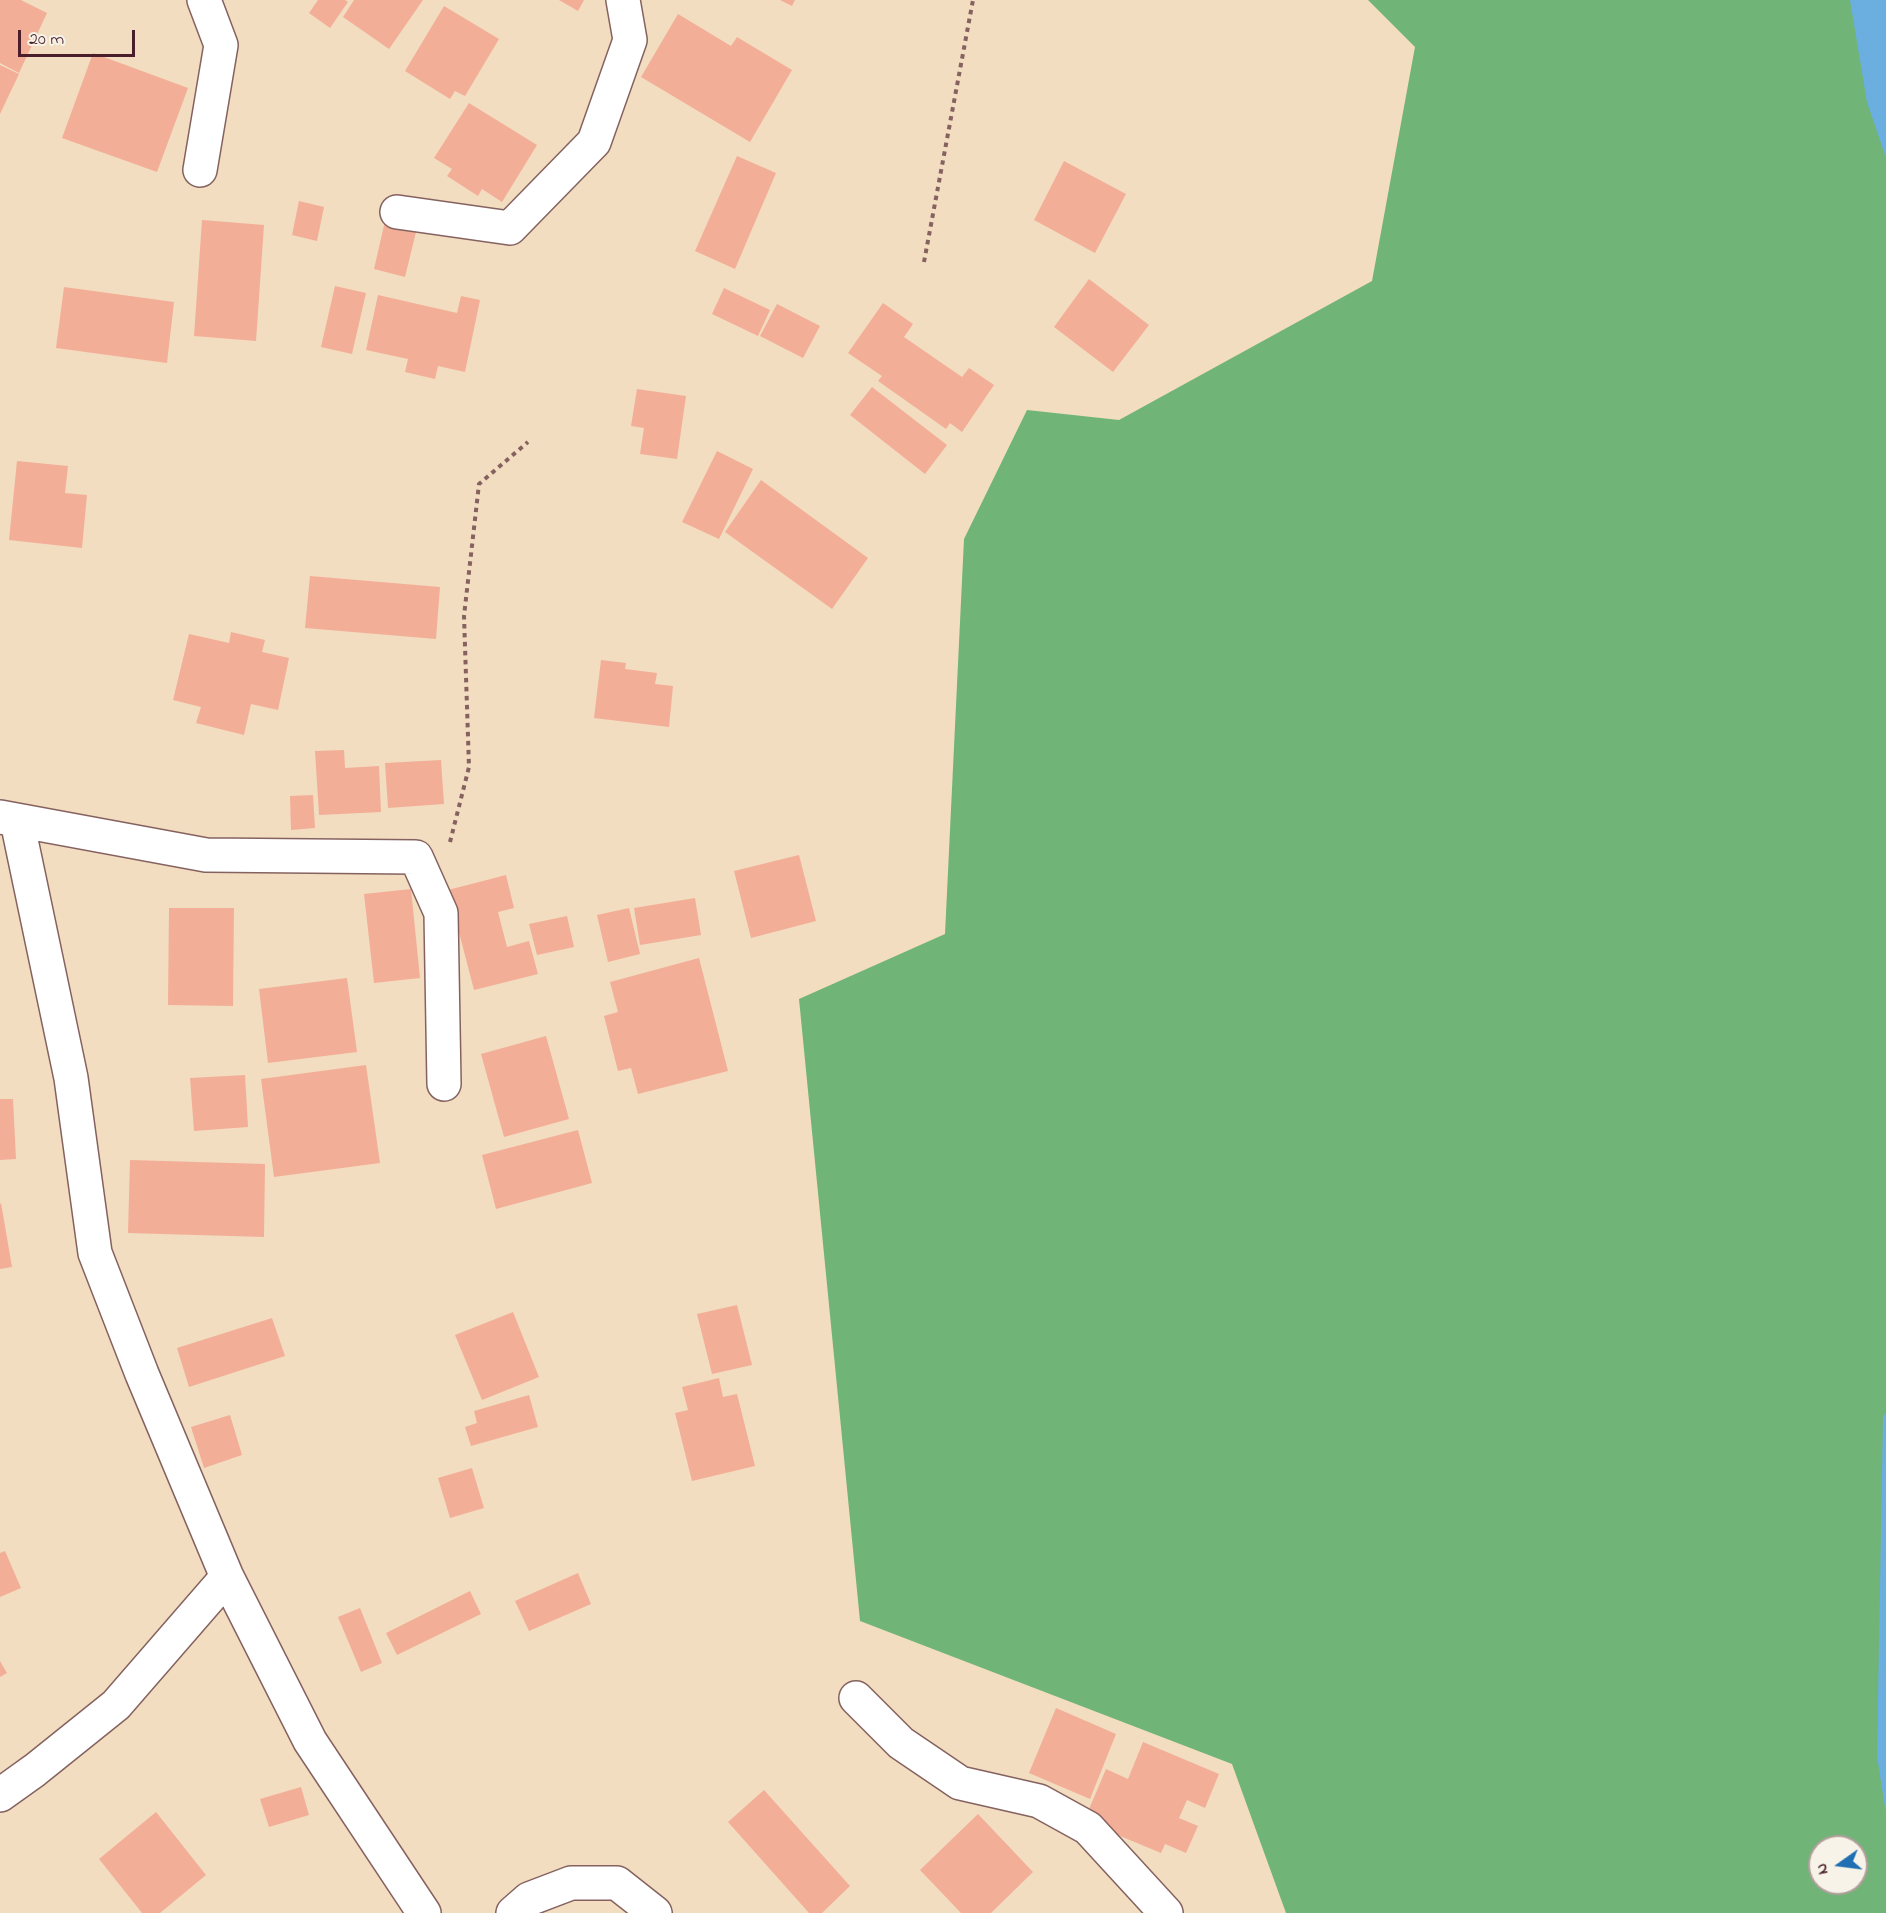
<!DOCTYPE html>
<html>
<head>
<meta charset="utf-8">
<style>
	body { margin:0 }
	#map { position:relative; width:1886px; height:1913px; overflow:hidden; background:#f2ddc0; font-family:"Indie Flower",sans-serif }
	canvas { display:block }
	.north { position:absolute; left:1808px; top:1835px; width:60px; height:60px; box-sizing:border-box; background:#f7f3e8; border:2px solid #b29e9c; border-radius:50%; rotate:256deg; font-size:16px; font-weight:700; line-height:24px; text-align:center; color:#4a1f2b }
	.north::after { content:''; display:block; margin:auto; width:21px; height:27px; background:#1f6fb2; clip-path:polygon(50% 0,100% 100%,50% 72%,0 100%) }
	.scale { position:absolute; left:18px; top:30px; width:117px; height:27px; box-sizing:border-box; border:3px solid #4a1f2b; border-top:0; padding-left:8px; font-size:18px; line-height:21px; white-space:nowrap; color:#4a1f2b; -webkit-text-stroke:4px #f7f3e8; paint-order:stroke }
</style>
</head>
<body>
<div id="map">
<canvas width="1886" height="1913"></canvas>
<div class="north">N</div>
<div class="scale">20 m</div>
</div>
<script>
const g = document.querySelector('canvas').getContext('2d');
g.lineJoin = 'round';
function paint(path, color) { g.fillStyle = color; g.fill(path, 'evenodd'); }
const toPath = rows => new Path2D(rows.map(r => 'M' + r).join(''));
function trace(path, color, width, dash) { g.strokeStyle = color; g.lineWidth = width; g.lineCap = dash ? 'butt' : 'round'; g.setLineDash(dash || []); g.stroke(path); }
const forest = toPath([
	[1368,0,1886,0,1886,1913,1286,1913,1232,1764,860,1621,799,999,945,934,964,539,1027,410,1119,420,1372,281,1415,47],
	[1820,1847,1856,1847,1856,1883,1820,1883]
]);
const water = toPath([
	[1850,0,1886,0,1886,158,1867,102],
	[1886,1413,1886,1814,1877,1756,1883,1416]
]);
const building = toPath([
	[0,0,21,0,47,13,19,73,0,63],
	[318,0,345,0,348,2,330,28,309,13],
	[354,0,423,0,389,49,343,17],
	[559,0,584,0,578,11],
	[780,0,795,0,792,6],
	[444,6,499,39,465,96,455,91,450,99,405,71],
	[678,14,731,46,737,37,792,70,750,142,641,77],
	[93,53,188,88,157,172,62,138],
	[0,65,19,74,0,114],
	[469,103,537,145,502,202,482,189,478,196,447,176,452,169,434,158],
	[737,156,776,173,735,269,695,251],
	[1064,161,1126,194,1095,253,1034,220],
	[299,201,324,207,317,241,292,235],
	[202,220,264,225,256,341,194,336],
	[385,221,417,228,405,277,374,269],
	[1089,279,1149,325,1113,372,1054,327],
	[335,286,366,293,352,354,321,347],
	[64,287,174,302,167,363,56,348],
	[724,288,770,310,758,336,712,314],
	[378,295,457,313,461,296,480,300,465,372,438,366,435,379,405,372,408,359,366,350],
	[883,303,913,324,904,337,962,377,969,368,994,385,962,432,950,423,946,429,878,381,882,376,848,353],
	[777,304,820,326,803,358,760,336],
	[872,387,947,445,925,474,850,415],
	[637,389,686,396,677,459,640,454,644,428,631,426],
	[717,451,753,469,719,539,682,522],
	[17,461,68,466,65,493,87,495,82,548,9,540],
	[761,480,868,558,832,609,725,532],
	[310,576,440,587,436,639,305,628],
	[231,632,265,640,262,652,289,658,278,710,251,704,244,735,196,723,201,707,173,700,189,634,229,643],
	[601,660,626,663,625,669,657,673,655,684,673,686,669,727,594,718],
	[344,750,345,768,379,766,381,812,319,815,315,751],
	[441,760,444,804,388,808,385,763],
	[313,795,315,828,291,830,290,796],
	[799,855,816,921,751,938,734,871],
	[506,875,514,908,498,912,507,947,529,941,538,974,474,990,448,890],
	[411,889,420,978,374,983,364,894],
	[695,898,701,935,640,945,634,908],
	[169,908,234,908,233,1006,168,1005],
	[629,908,640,954,608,962,597,915],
	[567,916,574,947,537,955,529,924],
	[699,958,728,1071,638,1094,631,1068,618,1071,604,1016,618,1012,610,982],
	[347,978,357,1052,268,1063,259,989],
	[546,1036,569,1119,504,1137,481,1054],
	[366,1065,380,1163,274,1177,261,1079],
	[245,1075,248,1127,194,1131,190,1078],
	[0,1099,13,1099,16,1159,0,1160],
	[578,1130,592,1183,496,1209,482,1155],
	[130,1160,265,1164,264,1237,128,1233],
	[1,1203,12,1267,0,1269,0,1204],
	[737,1305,752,1365,712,1374,697,1314],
	[513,1312,539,1377,482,1400,455,1335],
	[272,1318,285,1356,189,1387,177,1348],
	[719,1378,723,1397,737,1394,755,1466,692,1481,675,1413,688,1410,682,1387],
	[529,1395,538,1427,471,1446,465,1427,477,1423,474,1411],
	[230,1415,242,1455,204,1468,191,1427],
	[472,1468,484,1508,450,1518,438,1478],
	[5,1551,21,1588,0,1597,0,1553],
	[578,1573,591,1604,529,1631,515,1601],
	[470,1591,481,1614,397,1655,386,1633],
	[360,1608,382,1663,361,1672,338,1617],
	[0,1661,7,1673,0,1677],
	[1056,1708,1116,1734,1090,1799,1029,1773],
	[1143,1742,1219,1774,1205,1808,1187,1800,1179,1818,1198,1826,1186,1853,1165,1844,1161,1853,1084,1821,1106,1769,1128,1779],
	[301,1787,309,1815,269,1827,260,1799],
	[764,1790,850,1886,822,1913,809,1913,728,1822],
	[156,1812,206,1875,160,1913,142,1913,99,1859],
	[978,1814,1033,1872,991,1913,961,1913,920,1870]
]);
const path = toPath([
	[924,262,973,0],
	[450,842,469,767,464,616,479,484,528,442]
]);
const street = toPath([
	[200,170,221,45,204,0],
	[397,212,510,228,594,142,630,40,623,0],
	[0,817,206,855,416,857,441,913,444,1084],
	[17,821,71,1078,95,1253,142,1374,227,1577,310,1741,424,1913],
	[856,1698,901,1743,960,1783,1039,1801,1088,1828,1166,1913],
	[0,1795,35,1770,116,1705,227,1577],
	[513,1913,529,1899,571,1883,617,1883,655,1913]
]);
paint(forest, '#71b478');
paint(water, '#6baee0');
paint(building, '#f3ae97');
trace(street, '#85625f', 36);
trace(path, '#85625f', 4, [4.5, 4.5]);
trace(street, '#fff', 33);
</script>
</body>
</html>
